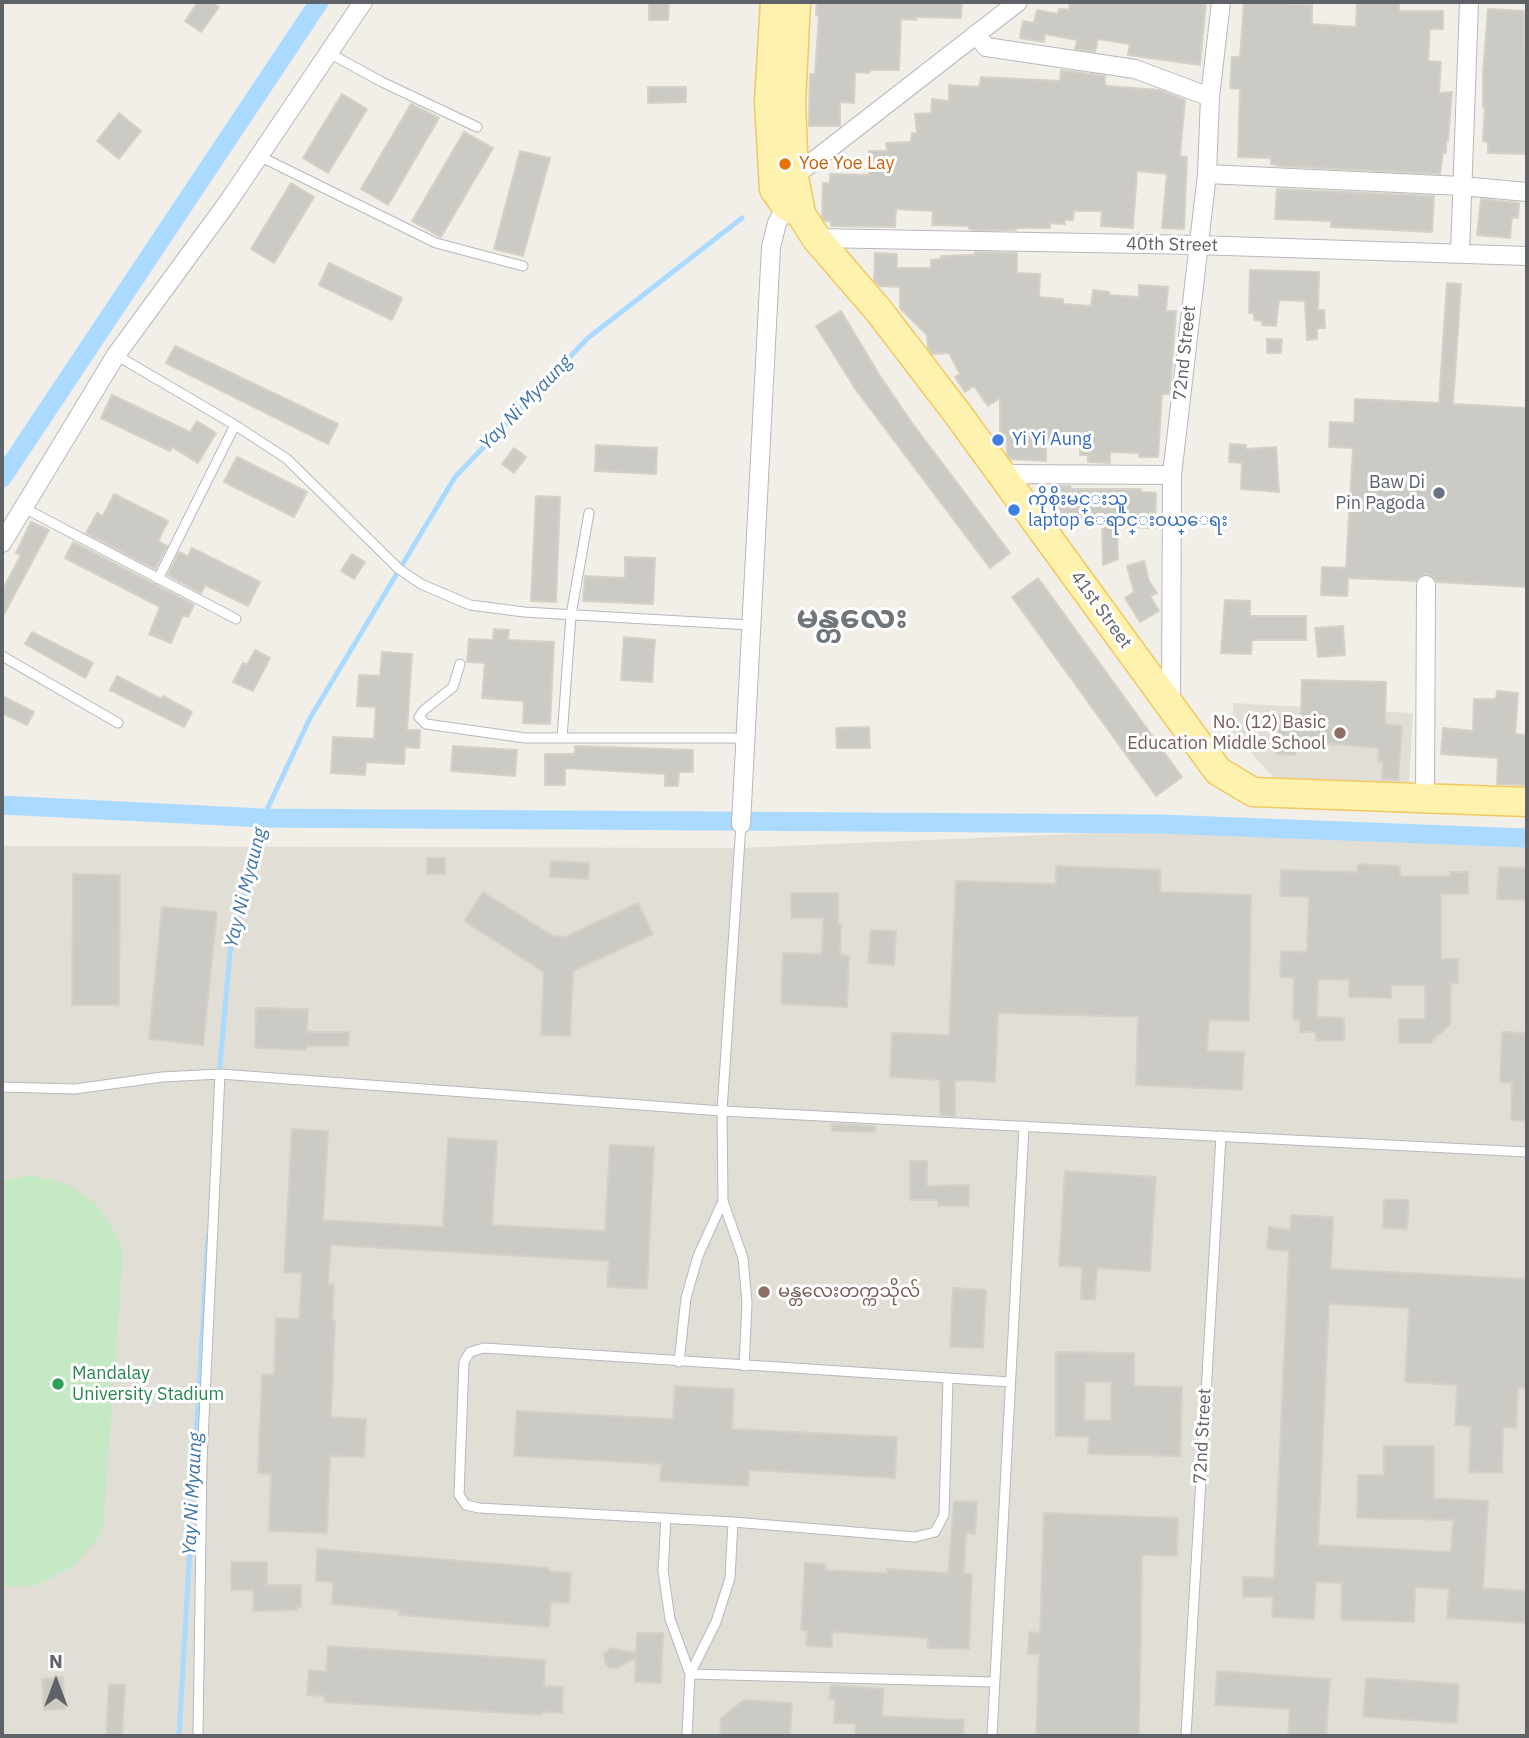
<!DOCTYPE html>
<html>
<head>
<meta charset="utf-8">
<style>
	body { margin:0 }
	#map { position:relative; width:1529px; height:1738px; overflow:hidden; background:#f1efe8; font-family:"IBM Plex Sans",sans-serif }
	canvas { display:block }
	.frame { position:absolute; inset:0; border:4px solid #5f6368; pointer-events:none }
	.north { position:absolute; left:21px; top:1647px; width:70px; height:70px; -webkit-text-stroke:5px #fff; paint-order:stroke; rotate:0deg; font-size:19px; font-weight:700; line-height:28px; text-align:center; color:#5f6368 }
	.north::after { content:''; display:block; margin:auto; width:24px; height:32px; background:#5f6368; clip-path:polygon(50% 0,100% 100%,50% 72%,0 100%) }
</style>
</head>
<body>
<div id="map">
<canvas width="1529" height="1738"></canvas>
<div class="frame"></div>
<div class="north">N</div>
</div>
<script>
const g = document.querySelector('canvas').getContext('2d');
g.lineJoin = 'round';
function paint(path, color) { g.fillStyle = color; g.fill(path, 'evenodd'); }
const toPath = rows => new Path2D(rows.map(r => 'M' + r).join(''));
function trace(path, color, width, dash) { g.strokeStyle = color; g.lineWidth = width; g.lineCap = dash ? 'butt' : 'round'; g.setLineDash(dash || []); g.stroke(path); }
function drawText(font, color, halo, rows, align = 'center') {
  g.font = font + ' "IBM Plex Sans","Noto Sans Myanmar",sans-serif'; g.lineWidth = 6; g.setLineDash([]); g.textBaseline = 'middle'; g.strokeStyle = halo; g.fillStyle = color; for (const [text, x, y, turn = 0] of rows) {
    g.save(); g.translate(x, y); g.rotate((+turn || 0) * Math.PI / 180); g.textAlign = isNaN(turn) ? turn : align; if (halo) g.strokeText(text, 0, 0); g.fillText(text, 0, 0); g.restore();
  }
}
const education = toPath([
	[1233,703,1413,713,1408,796,1284,789,1232,732],
	[1236,827,1527,832,1527,1736,2,1736,2,846,739,848]
]);
const green = toPath([
	[30,1176,51,1179,69,1185,97,1205,115,1232,123,1252,103,1528,97,1540,73,1566,38,1585,14,1587,2,1586,2,1180]
]);
const stream = toPath([
	[219,1076,230,952,263,818,310,718,455,477,588,338,742,218],
	[179,1736,208,1236]
]);
const canal = toPath([
	[2,478,319,2],
	[2,805,263,818,1160,824,1527,838]
]);
const building = toPath([
	[198,2,211,2,219,7,201,32,185,21,198,2],
	[649,2,669,2,668,20,649,20,649,2],
	[817,2,962,2,961,18,916,17,916,20,901,19,899,70,870,70,869,73,855,72,854,103,840,102,840,126,809,126,810,74,815,74,819,15,816,15,817,2],
	[1070,2,1206,2,1200,65,1128,55,1130,44,1098,39,1095,52,1075,49,1077,40,1045,34,1044,42,1020,38,1023,21,1034,23,1037,10,1058,14,1059,9,1069,10,1070,2],
	[1244,2,1286,2,1286,4,1312,5,1312,24,1356,27,1357,2,1399,2,1399,11,1443,11,1443,29,1430,29,1428,61,1441,62,1439,93,1452,92,1448,141,1446,141,1446,153,1443,153,1440,174,1279,166,1271,164,1271,158,1238,157,1240,89,1230,88,1232,57,1240,57,1244,2],
	[1488,9,1524,11,1524,48,1527,49,1527,154,1488,153,1488,142,1483,141,1485,107,1483,107,1483,72,1488,9],
	[1061,70,1105,76,1105,85,1108,86,1159,90,1185,100,1180,156,1187,157,1184,229,1162,228,1167,174,1137,171,1133,228,1101,226,1102,211,1074,211,1073,220,1065,220,1065,224,1050,223,1050,228,1016,228,1016,230,976,230,969,229,969,226,932,225,933,211,896,209,895,227,831,226,831,221,825,221,822,216,823,183,830,183,830,174,869,175,869,151,887,151,886,143,911,142,912,133,917,134,915,114,931,113,932,99,949,101,949,85,979,87,981,77,1060,81,1061,70],
	[648,87,686,87,686,102,648,103,648,87],
	[342,94,367,109,328,173,303,158,342,94],
	[411,104,439,118,388,205,361,189,411,104],
	[119,113,141,131,119,159,97,141,119,113],
	[464,132,493,148,441,237,412,221,464,132],
	[520,151,550,158,523,256,494,249,520,151],
	[291,183,314,197,274,263,251,249,291,183],
	[1277,189,1434,196,1432,232,1331,227,1331,221,1275,219,1277,189],
	[1481,199,1519,203,1518,218,1512,217,1510,238,1477,235,1481,199],
	[975,252,1017,253,1017,273,1040,274,1039,297,1063,299,1063,304,1091,306,1093,290,1109,292,1109,295,1139,297,1139,285,1168,287,1166,311,1176,311,1170,394,1162,394,1158,457,1139,457,1139,453,1110,452,1110,463,1088,462,1088,455,1080,455,1080,443,1046,443,1046,461,1011,459,1007,454,1006,435,1000,435,1000,398,988,406,974,386,965,392,955,377,960,374,949,353,933,354,928,348,927,335,900,308,900,287,880,286,874,280,875,253,897,254,897,268,931,268,931,260,941,259,941,256,969,255,975,255,975,252],
	[329,263,402,298,392,320,319,285,329,263],
	[1250,270,1319,272,1318,310,1324,310,1325,328,1317,328,1317,339,1307,340,1305,301,1279,300,1276,326,1262,325,1262,321,1254,320,1254,313,1249,313,1250,270],
	[1447,283,1461,284,1453,404,1527,408,1527,587,1437,582,1432,576,1425,574,1420,576,1416,581,1348,578,1347,596,1321,595,1322,567,1346,568,1353,448,1329,447,1330,422,1354,423,1355,399,1439,403,1447,283],
	[841,311,880,376,912,423,1010,553,990,568,856,390,816,326,841,311],
	[1267,339,1282,339,1281,353,1267,353,1267,339],
	[175,346,338,424,328,444,166,363,175,346],
	[112,395,190,432,197,421,216,433,198,463,172,447,170,451,101,418,112,395],
	[1230,444,1246,445,1246,449,1276,447,1279,492,1241,489,1242,463,1229,462,1230,444],
	[596,445,657,448,656,474,595,471,596,445],
	[514,448,526,457,514,473,502,464,514,448],
	[237,457,307,492,294,517,224,482,237,457],
	[1056,486,1070,486,1071,489,1141,489,1141,492,1156,493,1155,528,1117,527,1118,559,1103,565,1102,521,1060,526,1056,486],
	[114,494,168,521,158,541,167,546,155,569,86,533,97,513,103,516,114,494],
	[536,496,560,497,556,602,531,601,536,496],
	[31,522,49,530,2,618,2,591,21,555,16,553,31,522],
	[73,542,194,605,188,617,183,615,171,643,149,634,160,607,65,558,73,542],
	[192,548,260,582,248,606,205,585,201,593,168,575,179,552,188,556,192,548],
	[352,554,365,562,354,579,341,571,352,554],
	[625,557,655,558,653,604,583,601,585,576,625,578,625,557],
	[1144,561,1149,581,1157,593,1150,596,1159,611,1140,622,1125,598,1134,592,1127,566,1144,561],
	[1038,578,1182,777,1156,796,1012,597,1038,578],
	[1225,600,1250,601,1250,616,1306,616,1306,640,1252,640,1251,654,1221,653,1225,600],
	[1343,626,1345,655,1318,657,1315,628,1343,626],
	[494,629,509,630,508,640,554,642,550,724,523,723,524,701,482,698,485,663,467,662,469,639,493,640,494,629],
	[32,632,93,663,85,678,25,644,32,632],
	[624,637,655,640,652,682,621,680,624,637],
	[255,650,270,658,253,691,233,682,243,663,247,665,255,650],
	[382,652,412,654,407,730,420,730,419,748,405,747,404,764,366,762,365,775,331,773,333,737,374,739,376,707,357,706,359,675,380,676,382,652],
	[117,676,161,699,163,696,192,712,184,727,110,690,117,676],
	[1302,680,1386,682,1385,724,1402,726,1398,780,1382,779,1383,762,1378,762,1379,748,1296,741,1295,755,1276,754,1279,715,1301,717,1302,680],
	[1497,691,1518,693,1515,734,1527,735,1527,785,1497,784,1498,758,1441,754,1443,728,1473,731,1474,699,1496,699,1497,691],
	[2,696,34,712,27,725,2,713,2,696],
	[869,727,870,748,837,748,836,728,869,727],
	[453,746,517,750,515,776,451,771,453,746],
	[575,746,693,750,693,772,679,772,678,786,665,786,665,774,565,768,565,785,545,785,545,754,575,754,575,746],
	[427,858,445,858,445,874,427,874,427,858],
	[551,861,589,863,588,879,550,877,551,861],
	[1358,864,1400,866,1400,876,1450,876,1450,872,1468,872,1468,894,1441,894,1441,959,1458,959,1458,983,1451,983,1450,1024,1430,1043,1399,1043,1399,1019,1425,1019,1425,985,1391,985,1391,998,1349,997,1349,980,1318,979,1317,1017,1344,1018,1344,1041,1316,1040,1316,1032,1300,1032,1300,1020,1293,1019,1294,978,1280,977,1281,951,1307,952,1309,897,1280,896,1281,870,1357,872,1358,864],
	[1056,866,1160,870,1160,892,1251,895,1249,1021,1209,1020,1207,1051,1244,1052,1242,1090,1136,1085,1138,1017,998,1013,995,1082,955,1080,955,1116,940,1115,940,1080,890,1077,892,1033,949,1035,956,881,1056,884,1056,866],
	[1499,867,1527,868,1526,900,1497,899,1499,867],
	[73,874,120,875,119,1005,72,1005,73,874],
	[483,892,553,936,565,937,638,903,653,934,573,971,570,1036,541,1035,544,972,464,921,483,892],
	[791,893,838,893,838,924,841,924,840,955,849,956,847,1007,781,1004,783,953,822,954,823,918,791,918,791,893],
	[162,907,217,912,203,1045,149,1039,162,907],
	[871,930,896,931,894,965,868,963,871,930],
	[256,1008,308,1009,307,1032,349,1032,348,1046,306,1046,306,1050,255,1048,256,1008],
	[1502,1032,1527,1033,1525,1102,1527,1103,1527,1121,1511,1120,1512,1083,1500,1082,1502,1032],
	[832,1124,875,1126,875,1132,832,1131,832,1124],
	[292,1129,328,1131,323,1220,443,1227,448,1138,497,1141,492,1225,605,1231,610,1145,654,1147,647,1289,607,1287,609,1261,331,1245,328,1284,334,1284,332,1320,335,1320,331,1417,366,1419,364,1457,330,1456,327,1533,269,1531,271,1474,258,1473,262,1374,274,1375,276,1318,299,1319,302,1273,284,1272,292,1129],
	[910,1161,927,1161,927,1186,969,1185,969,1206,938,1206,938,1200,910,1200,910,1161],
	[1065,1171,1156,1177,1150,1271,1097,1268,1095,1300,1081,1299,1082,1267,1059,1266,1065,1171],
	[1384,1199,1409,1200,1407,1229,1383,1228,1384,1199],
	[1291,1215,1333,1217,1331,1269,1527,1279,1527,1388,1518,1388,1516,1428,1503,1427,1502,1473,1469,1472,1471,1426,1455,1425,1457,1385,1405,1382,1409,1308,1329,1304,1318,1545,1451,1552,1453,1520,1357,1518,1358,1475,1384,1475,1384,1446,1434,1446,1434,1498,1488,1501,1483,1588,1527,1591,1527,1623,1447,1618,1449,1589,1415,1587,1414,1622,1341,1620,1342,1583,1316,1582,1314,1619,1272,1617,1273,1597,1243,1597,1243,1577,1274,1578,1289,1251,1267,1249,1269,1227,1290,1230,1291,1215],
	[953,1288,986,1290,983,1348,950,1347,953,1288],
	[1056,1352,1134,1353,1134,1386,1182,1387,1180,1456,1088,1454,1089,1437,1056,1436,1056,1352],
	[1085,1382,1111,1382,1111,1420,1084,1420,1085,1382],
	[675,1386,734,1389,732,1429,897,1437,895,1478,749,1470,748,1486,660,1481,661,1464,514,1456,517,1411,673,1419,675,1386],
	[954,1501,977,1502,975,1534,966,1533,964,1573,972,1574,969,1649,928,1648,928,1638,832,1632,832,1647,806,1646,807,1631,801,1630,805,1563,825,1564,825,1570,887,1573,887,1569,948,1573,954,1501],
	[1044,1513,1178,1518,1177,1556,1142,1555,1139,1736,1036,1736,1039,1654,1028,1654,1029,1632,1040,1633,1044,1513],
	[317,1549,549,1568,549,1571,571,1573,569,1603,551,1602,549,1627,399,1615,399,1610,332,1604,333,1582,316,1581,317,1549],
	[231,1562,267,1562,267,1585,301,1585,301,1607,297,1607,297,1610,253,1611,254,1590,231,1590,231,1562],
	[637,1633,663,1633,661,1683,635,1682,636,1658,617,1668,610,1668,605,1663,604,1654,611,1648,636,1653,637,1633],
	[328,1646,545,1660,544,1686,563,1687,562,1713,542,1712,542,1715,324,1702,325,1696,307,1695,309,1670,326,1672,328,1646],
	[1217,1671,1330,1679,1326,1736,1288,1736,1290,1709,1215,1705,1217,1671],
	[63,1677,65,1709,44,1710,42,1679,63,1677],
	[1366,1678,1459,1684,1457,1723,1363,1717,1366,1678],
	[109,1684,125,1685,122,1736,106,1736,109,1684],
	[831,1685,884,1689,882,1716,964,1720,963,1736,855,1736,856,1724,834,1723,835,1699,829,1699,831,1685],
	[744,1700,792,1703,790,1736,720,1736,721,1718,744,1700]
]);
const lane = toPath([
	[329,53,382,82,477,127],
	[259,156,436,243,523,266],
	[116,355,235,425,287,459,399,569,421,584,470,605,524,612,750,625],
	[24,508,236,619],
	[158,579,235,425],
	[2,656,118,723],
	[460,664,453,687,424,710,419,717,426,724,525,738,745,738],
	[562,738,571,615,589,513],
	[220,1074,722,1111,1527,1152],
	[2,1087,75,1089,162,1077,220,1074,202,1462,198,1736],
	[723,1201,722,1111,741,824],
	[484,1348,948,1378,944,1515,935,1532,915,1537,733,1522,479,1508,466,1505,459,1495,464,1362,470,1352,484,1348],
	[679,1362,686,1298,698,1256,723,1201,743,1258,747,1303,744,1366],
	[948,1378,1010,1382],
	[666,1518,663,1571,670,1619,690,1674,687,1736],
	[690,1674,994,1682],
	[690,1674,716,1622,730,1578,733,1522],
	[992,1736,1024,1126],
	[1186,1736,1221,1136]
]);
const street = toPath([
	[976,34,986,47,1135,69,1210,97],
	[1207,174,1462,186,1527,192],
	[789,180,1018,2],
	[816,238,1197,245,1527,256],
	[1460,252,1469,2],
	[1001,474,1172,475],
	[2,543,116,355,228,202,363,2],
	[1171,705,1172,475,1207,174,1210,97,1221,2],
	[1425,798,1426,585],
	[741,824,771,247,777,223,786,206]
]);
const primary = toPath([
	[775,2,769,101,774,189,786,206,801,214,816,238,879,311,957,413,1218,771,1253,792,1527,802],
	[796,2,791,102,794,177,801,214]
]);
const markers = [
	[785,164,7,"#e8710a"],
	[998,440,7,"#3f7fe0"],
	[1439,493,7,"#6b7280"],
	[1014,510,7,"#3f7fe0"],
	[1340,733,7,"#8d6e63"],
	[764,1292,7,"#8d6e63"],
	[58,1384,7,"#2e9e5b"]
];
const foodNames = [
	["Yoe Yoe Lay",799,164]
];
const streetNames = [
	["40th Street",1172,245,1],
	["72nd Street",1185,353,-84],
	["41st Street",1101,610,54],
	["72nd Street",1203,1436,-87]
];
const shopNames = [
	["Yi Yi Aung",1012,440],
	["ကိုစိုးမင္းသူ",1028,500],
	["laptop ေရာင္းဝယ္ေရး",1028,521]
];
const worshipNames = [
	["Baw Di",1425,483],
	["Pin Pagoda",1425,504]
];
const educationNames = [
	["No. (12) Basic",1326,723],
	["Education Middle School",1326,744],
	["မန္တလေးတက္ကသိုလ်",778,1292,"left"]
];
const leisureNames = [
	["Mandalay",72,1374],
	["University Stadium",72,1395]
];
const waterNames = [
	["Yay Ni Myaung",526,403,-46],
	["Yay Ni Myaung",246,888,-76],
	["Yay Ni Myaung",193,1494,-87]
];
const townNames = [
	["မန္တလေး",852,619]
];
paint(education, '#e1ded6');
paint(green, '#c5e8c5');
trace(stream, '#aadaff', 5);
trace(canal, '#aadaff', 19);
paint(building, '#cccac5');
trace(building, '#d6d1c6', 2);
trace(lane, '#b5b8bc', 11);
trace(street, '#b5b8bc', 20);
trace(primary, '#f2c960', 31);
trace(lane, '#fff', 9);
trace(street, '#fff', 18);
trace(primary, '#fff2af', 28);
for (const [x, y, r, color] of markers) { const dot = new Path2D(); dot.arc(x, y, r, 0, 2 * Math.PI); g.fillStyle = color; g.fill(dot); trace(dot, '#fff', 2.5); }
drawText('18px', '#c56008', '#fff', foodNames, 'left');
drawText('18px', '#5f6368', '#fff', streetNames);
drawText('18px', '#366cbe', '#fff', shopNames, 'left');
drawText('18px', '#5b616d', '#fff', worshipNames, 'right');
drawText('18px', '#785e54', '#fff', educationNames, 'right');
drawText('18px', '#27864d', '#fff', leisureNames, 'left');
drawText('italic 19px', '#4174aa', '#fff', waterNames);
drawText('bold 32px', '#70757a', '#fff', townNames);
</script>
</body>
</html>
